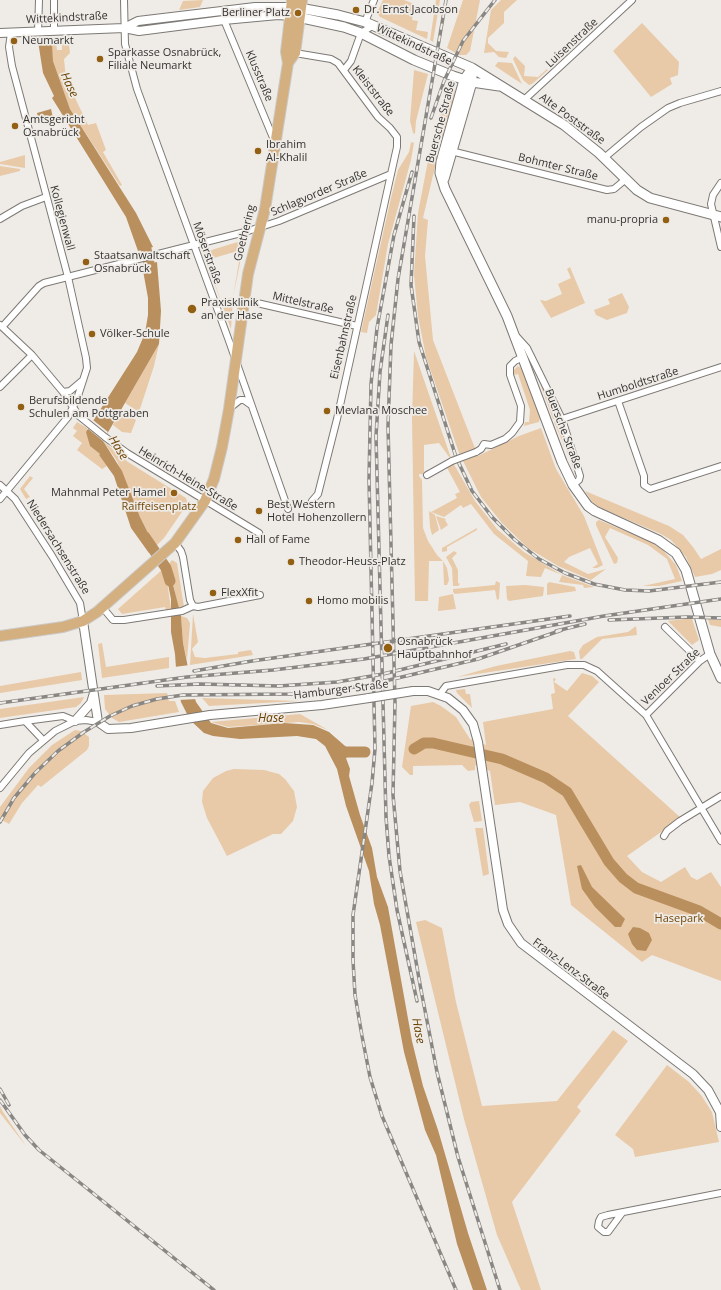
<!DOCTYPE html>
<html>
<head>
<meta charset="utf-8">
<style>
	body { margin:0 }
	canvas { display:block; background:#efebe6 }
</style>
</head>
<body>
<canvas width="721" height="1290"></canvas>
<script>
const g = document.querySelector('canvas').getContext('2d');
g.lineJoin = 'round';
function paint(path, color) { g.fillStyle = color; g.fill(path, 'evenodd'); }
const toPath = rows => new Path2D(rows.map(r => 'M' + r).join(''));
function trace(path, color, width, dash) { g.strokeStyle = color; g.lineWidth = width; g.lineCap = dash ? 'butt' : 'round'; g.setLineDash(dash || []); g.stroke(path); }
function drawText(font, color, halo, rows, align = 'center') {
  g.font = font + ' "Open Sans",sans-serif'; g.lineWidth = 3.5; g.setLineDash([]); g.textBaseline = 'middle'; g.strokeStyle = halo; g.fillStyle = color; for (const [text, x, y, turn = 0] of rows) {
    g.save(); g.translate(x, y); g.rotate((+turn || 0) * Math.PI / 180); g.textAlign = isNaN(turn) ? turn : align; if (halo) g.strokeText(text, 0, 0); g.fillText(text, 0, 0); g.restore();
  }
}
const green = toPath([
	[203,0,200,7,179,10,183,1],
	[383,0,404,0,414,4,412,20,418,21,416,30,428,32,427,39,380,17,377,13],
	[436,0,440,0,433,42,430,40],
	[463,0,480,0,470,51,466,55,459,55,447,48],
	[501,0,517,0,504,12,504,23,488,38,488,43,496,51,509,52,506,58,499,57,494,52,484,53,491,10],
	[642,23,679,62,678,75,670,78,672,84,651,97,613,51],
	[52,41,56,41,57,50,62,50,62,43,66,43,69,45,70,53,64,59,66,79,88,125,96,123,106,150,103,152,122,185,120,186,70,109,53,61],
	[515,56,525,66,524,76,538,77,547,69,548,70,532,84,529,85,523,80,513,59],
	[498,62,512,63,522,84,495,66],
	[414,70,428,74,416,121,415,134,413,133,410,121],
	[450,83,455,91,443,138,439,141,433,140],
	[411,142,414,143,411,160,388,244,376,315,369,322,367,333,361,332,391,198,398,170,409,152],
	[430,150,435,151,438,154,423,218,428,220,425,256,433,340,478,456,519,436,541,428,556,469,584,516,603,565,597,568,592,568,598,564,590,548,569,557,564,562,588,574,606,569,591,580,558,566,528,548,502,523,481,497,459,453,426,357,418,316,414,275,418,213],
	[25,155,25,168,0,164,0,162],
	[0,166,20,169,20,171,0,176],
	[241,241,244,244,233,297,231,329,204,255,205,252],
	[241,250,233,297,221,301,207,260],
	[570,267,585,303,551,318,540,300,546,301,562,294,558,284,571,278,567,269],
	[622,293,629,307,627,313,607,320,596,315,594,310,610,304,608,299],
	[159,344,154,366,139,412,125,403],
	[414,351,452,461,475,501,497,529,524,552,562,575,594,587,584,588,583,585,559,582,562,575,545,568,541,577,526,576,528,561,494,534,471,504,463,508,461,505,444,517,431,512,457,498,455,494,460,492,445,464,452,461,439,443,424,445,424,472,423,474,419,474,419,476,422,480,423,528,428,541,437,555,443,561,447,568,449,580,447,585,444,585,443,561,429,561,428,601,415,601,412,418],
	[518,366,521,368,540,418,539,422,524,426,525,422,529,422,530,410,518,374,514,375,514,370],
	[537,375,554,411,552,412,555,419,553,419],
	[121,411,136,420,131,433,122,432,113,425],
	[558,420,572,458,576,473,554,422],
	[77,422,87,428,90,446,100,454,99,455,107,466,102,469,77,450,82,443,73,436,77,431,73,428],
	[103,441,128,462,186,498,187,502,186,506,164,538,155,547,140,517,117,461],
	[30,476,33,478,24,489,30,497,26,499,20,489],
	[585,491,669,526,683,535,693,547,701,559,721,549,721,570,712,574,695,577,686,557,671,540,661,534,598,507,593,503],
	[429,511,435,515,439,530,432,535,430,527],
	[436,516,446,519,445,520,448,525,441,530],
	[599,520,649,541,662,549,676,565,682,581,659,586,643,586,675,579,667,559,648,545,610,528,605,537,618,558,617,563,614,564,596,525,596,522],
	[477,528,477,530,447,547,447,551,442,552,442,548],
	[454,551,457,553,452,558,458,570,458,583,460,584,458,586,453,586,452,568,446,557],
	[172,560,177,563,184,607,178,608,174,587,168,565],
	[163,569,166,574,171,609,166,610,165,607,122,614,118,609],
	[496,581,500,583,499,599,497,600,495,590,455,594,453,592,453,589,495,585],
	[549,582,575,587,576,591,547,595,547,584],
	[525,585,544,587,543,596,509,601,507,599,506,586],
	[453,594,456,609,438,611,439,597],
	[193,614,198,642,192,649,195,657,205,658,238,654,238,652,251,650,253,655,190,665],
	[181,616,187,618,190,623,187,660,183,643],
	[683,619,692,619,699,640,692,645,668,621],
	[708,619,721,620,721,627,710,625],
	[636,626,637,635,602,639,582,659,580,659,579,651,583,645,597,637,628,632],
	[102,643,106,667,169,657,169,668,102,678,98,644],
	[570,651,574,652,576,659,457,677,496,666],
	[81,672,82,680,0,693,0,686],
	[582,673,592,676,599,682,568,716,681,818,627,856,642,872,661,882,685,867,691,877,697,880,711,872,721,887,721,981,652,955,642,962,571,905,556,815,520,802,495,805,490,771,475,765,475,770,468,771,462,765,413,766,413,775,410,775,402,767,411,706,433,702,441,706,456,717,470,739,486,745,483,722,553,709,551,694,555,693,553,678,556,679,554,682,567,691],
	[465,689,466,694,470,694,472,708,457,693,456,690],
	[167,693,169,701,175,701,179,712,119,722,112,718,105,709,104,695],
	[84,697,81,703,76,707,0,718,0,709],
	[202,698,299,701,209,706],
	[300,714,328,730,313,724,299,722,228,727,211,722],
	[75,730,81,731,89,737,89,746,87,750,41,787,38,785,22,803,9,824,0,819,0,807,29,768,52,745],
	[234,769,264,770,279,774,285,779,294,791,297,807,293,821,281,834,273,834,227,856,207,818,202,802,203,791,213,778,226,771],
	[479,801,482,821,474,822,469,805,471,802],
	[475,828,483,828,489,874,483,876],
	[425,920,442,928,456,1002,482,1106,557,1101,613,1030,628,1041,577,1107,581,1111,512,1202,541,1290,521,1290,497,1235,464,1119,416,922],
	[667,1065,689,1082,701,1095,712,1112,719,1142,635,1157,633,1149,615,1135],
	[0,1106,3,1112,26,1146,0,1113]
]);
const water = toPath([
	[38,41,52,41,53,61,70,109,136,213,153,247,138,251,126,217,52,98,54,96,43,73],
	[51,109,53,118,39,121,37,113],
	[157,262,161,311,159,344,103,441,122,471,140,517,155,547,149,553,131,528,114,476,99,455,100,454,90,446,86,432,137,352,145,333,148,315,148,298,142,265],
	[168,565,181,616,183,643,193,692,196,702,211,723,228,728,284,723,313,725,329,732,352,752,346,758,350,769,349,776,360,815,372,848,377,877,388,907,412,1041,423,1086,438,1130,468,1233,487,1290,473,1290,457,1244,436,1155,425,1130,404,1052,380,925,374,904,369,871,346,806,337,769,325,746,316,739,297,736,240,739,213,736,204,733,190,720,181,702,177,682,175,654,171,632,171,599,166,574,163,569],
	[581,865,592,887,625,919,621,927,615,927,595,907,582,889,577,866],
	[633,927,640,928,649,933,652,940,646,951,637,950,632,944,628,934]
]);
const pier = toPath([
	[93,420,108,432,103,441,87,428],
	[190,665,197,699,178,700,174,667]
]);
const river = toPath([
	[140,235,146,249,152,278],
	[145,537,166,568,170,581],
	[414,749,424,743,433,743,502,759,546,778,567,792,609,862,623,878,636,888,699,911,721,924],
	[338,752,365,752]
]);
const minor = toPath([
	[124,0,125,44,137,89,229,341,288,509],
	[224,20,274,140],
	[365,22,374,0],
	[54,31,54,0],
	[38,32,39,0],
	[295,53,331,59,338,63,378,117,390,128,397,137,397,147,391,174,337,419,318,494,312,501],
	[344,70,351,61,361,33,374,25],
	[524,100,632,0],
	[451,151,607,190,614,189,626,179],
	[604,158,641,127,668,108,680,103,721,91],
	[721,183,713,195,711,204,721,247],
	[0,219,22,206,46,197],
	[244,300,357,326],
	[0,325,32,355,63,392,79,416,105,437,127,453,259,533],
	[3,326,39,286,44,283,245,232,279,221,391,174],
	[517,337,527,348,562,419,580,476,579,480,573,485],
	[0,387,32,355],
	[63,392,70,391,83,380],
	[618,401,644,476,644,485,650,489,721,466],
	[231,407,240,400,244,400,251,405],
	[562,419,721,367],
	[476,452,481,449,484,444,491,445,505,439,512,433,520,422,521,406,510,375,510,366,515,361,523,357],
	[427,475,452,461],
	[0,485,15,499,52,556,80,603,83,621],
	[0,499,68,417,77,399,87,368,86,358,68,277,12,66,9,47,11,33],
	[175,543,181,551,183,557,190,600,193,606],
	[103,608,113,620,124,620,182,611,193,606,198,607,260,595],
	[665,627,700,661],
	[440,694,446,686,567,665,584,665,597,671,646,715,721,841],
	[646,715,700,661,710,654],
	[25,721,63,716,75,721],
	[0,725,25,721,43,740],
	[0,788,29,753,55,731,75,721,86,720,98,722],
	[664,836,667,831,680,821,721,796],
	[622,1213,608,1232,604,1232,598,1227,599,1221,601,1217,608,1215,721,1193]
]);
const tertiary = toPath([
	[124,28,138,21,255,7,292,7],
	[0,33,124,28,139,31,224,20,278,15,291,16],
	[83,621,98,722,108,729,131,728,210,715,322,705,369,698],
	[413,691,428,691,448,698,463,710,473,724,478,742,503,910,508,924,521,943,693,1074,708,1090,721,1114],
	[75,721,91,703,93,696],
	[720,1112,721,1127]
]);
const secondary = toPath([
	[294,7,338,15,365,22,472,68,564,125,599,153,637,190,650,198,721,217],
	[293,16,344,27,361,33,414,60,453,76,472,82,499,86],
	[472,68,464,80,441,162,440,173,445,189,507,316,562,462,573,485,588,506,595,511,658,540,676,553,686,570,710,654,721,678],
	[444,179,472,82,472,75]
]);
const primary = toPath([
	[288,63,295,53,302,0],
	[0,636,63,627,83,621,97,612,175,543,205,501,214,479,222,447,229,409,248,274,265,209,288,63,286,52,292,0]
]);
const rail = toPath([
	[446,0,398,279,391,345,388,426,395,702,393,795,400,871,421,990,437,1072,458,1157,500,1290],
	[431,118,444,81,463,41,495,0],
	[412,172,394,235,377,328,371,384,369,479,375,749,372,783,353,915,353,960,355,995,362,1036,370,1077,382,1116,456,1290],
	[414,216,411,285,419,342,456,457,472,491,492,517,514,539,539,559,565,573,594,584,625,590,649,591,721,582],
	[388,315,380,372,376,436,386,817,389,856,397,910,417,1001],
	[609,620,687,617,721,618],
	[556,631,585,624],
	[194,671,252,661,570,616],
	[157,686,200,684,279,686,337,682,383,674,506,644],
	[0,703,187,677,273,670,364,659,604,616,721,599],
	[0,822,14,798,35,773,58,751,84,732,110,716,132,706,157,699,183,695,292,694,320,692,368,685,478,659,562,630],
	[0,1089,9,1105],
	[0,1100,25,1135,39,1150,214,1290]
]);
const minorBridge = toPath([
	[452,461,476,452]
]);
const tertiaryBridge = toPath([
	[369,698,413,691]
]);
const markers = [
	[356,10,4,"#935f12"],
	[298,13,4,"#935f12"],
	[14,41,4,"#935f12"],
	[100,59,4,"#935f12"],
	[15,126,4,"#935f12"],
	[258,151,4,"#935f12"],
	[666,220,4,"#935f12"],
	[86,262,4,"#935f12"],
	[192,309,5,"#935f12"],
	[92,334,4,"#935f12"],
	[21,407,4,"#935f12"],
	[327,411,4,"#935f12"],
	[174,493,4,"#935f12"],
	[259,511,4,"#935f12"],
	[238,540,4,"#935f12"],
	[291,562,4,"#935f12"],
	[213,593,4,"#935f12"],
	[309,601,4,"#935f12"],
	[388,648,5,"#935f12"]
];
const poiNames = [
	["Dr. Ernst Jacobson",364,10],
	["Berliner Platz",290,13,"right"],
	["Neumarkt",22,41],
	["Sparkasse Osnabrück,",108,53],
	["Filiale Neumarkt",108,66],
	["Amtsgericht",23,120],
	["Osnabrück",23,133],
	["Ibrahim",266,145],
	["Al-Khalil",266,158],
	["manu-propria",658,220,"right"],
	["Staatsanwaltschaft",94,256],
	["Osnabrück",94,269],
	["Praxisklinik",201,303],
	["an der Hase",201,316],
	["Völker-Schule",100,334],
	["Berufsbildende",29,401],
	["Schulen am Pottgraben",29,414],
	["Mevlana Moschee",335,411],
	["Mahnmal Peter Hamel",166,493,"right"],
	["Best Western",267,505],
	["Hotel Hohenzollern",267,518],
	["Hall of Fame",246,540],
	["Theodor-Heuss-Platz",299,562],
	["FlexXfit",221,593],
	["Homo mobilis",317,601],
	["Osnabrück",397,642],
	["Hauptbahnhof",397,655]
];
const streetNames = [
	["Wittekindstraße",67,18,-3],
	["Luisenstraße",572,43,-43],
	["Wittekindstraße",414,45,25],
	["Klusstraße",259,76,67],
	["Kleiststraße",373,91,52],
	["Alte Poststraße",572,119,36],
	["Buersche Straße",441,122,-75],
	["Bohmter Straße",558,167,14],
	["Schlagvorder Straße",319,193,-23],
	["Kollegienwall",62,218,75],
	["Goethering",245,233,-76],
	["Möserstraße",207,253,70],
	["Mittelstraße",303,303,13],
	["Eisenbahnstraße",344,337,-77],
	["Humboldtstraße",638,384,-18],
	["Buersche Straße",563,429,69],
	["Heinrich-Heine-Straße",188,479,31],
	["Niedersachsenstraße",58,547,58],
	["Venloer Straße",671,677,-44],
	["Hamburger Straße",341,690,-7],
	["Franz-Lenz-Straße",571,969,37]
];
const parkNames = [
	["Raiffeisenplatz",159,507],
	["Hasepark",679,919]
];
const waterNames = [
	["Hase",69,85,65],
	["Hase",118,448,58],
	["Hase",271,719],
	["Hase",418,1031,79]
];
paint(green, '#e8caa8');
paint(water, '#b98f5e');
paint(pier, '#efebe6');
trace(river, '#b98f5e', 11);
trace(minor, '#7d7975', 8);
trace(tertiary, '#7d7975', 10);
trace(secondary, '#7d7975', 11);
trace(primary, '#cacac9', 12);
trace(minor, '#fff', 6);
trace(tertiary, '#fff', 8);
trace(secondary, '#fff', 9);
trace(primary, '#d4b080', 10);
trace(rail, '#898784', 3.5);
trace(rail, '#efebe6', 2, [6]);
trace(minorBridge, '#7d7975', 8, []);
trace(tertiaryBridge, '#7d7975', 10, []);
trace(minorBridge, '#fff', 6);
trace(tertiaryBridge, '#fff', 8);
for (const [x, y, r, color] of markers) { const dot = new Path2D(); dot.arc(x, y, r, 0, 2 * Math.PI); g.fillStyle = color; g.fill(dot); trace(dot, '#efebe6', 1.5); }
drawText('11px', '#343331', '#efebe6', poiNames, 'left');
drawText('11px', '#343331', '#efebe6', streetNames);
drawText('11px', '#72490b', '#efebe6', parkNames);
drawText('italic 12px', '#6b4200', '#efebe6', waterNames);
</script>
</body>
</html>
